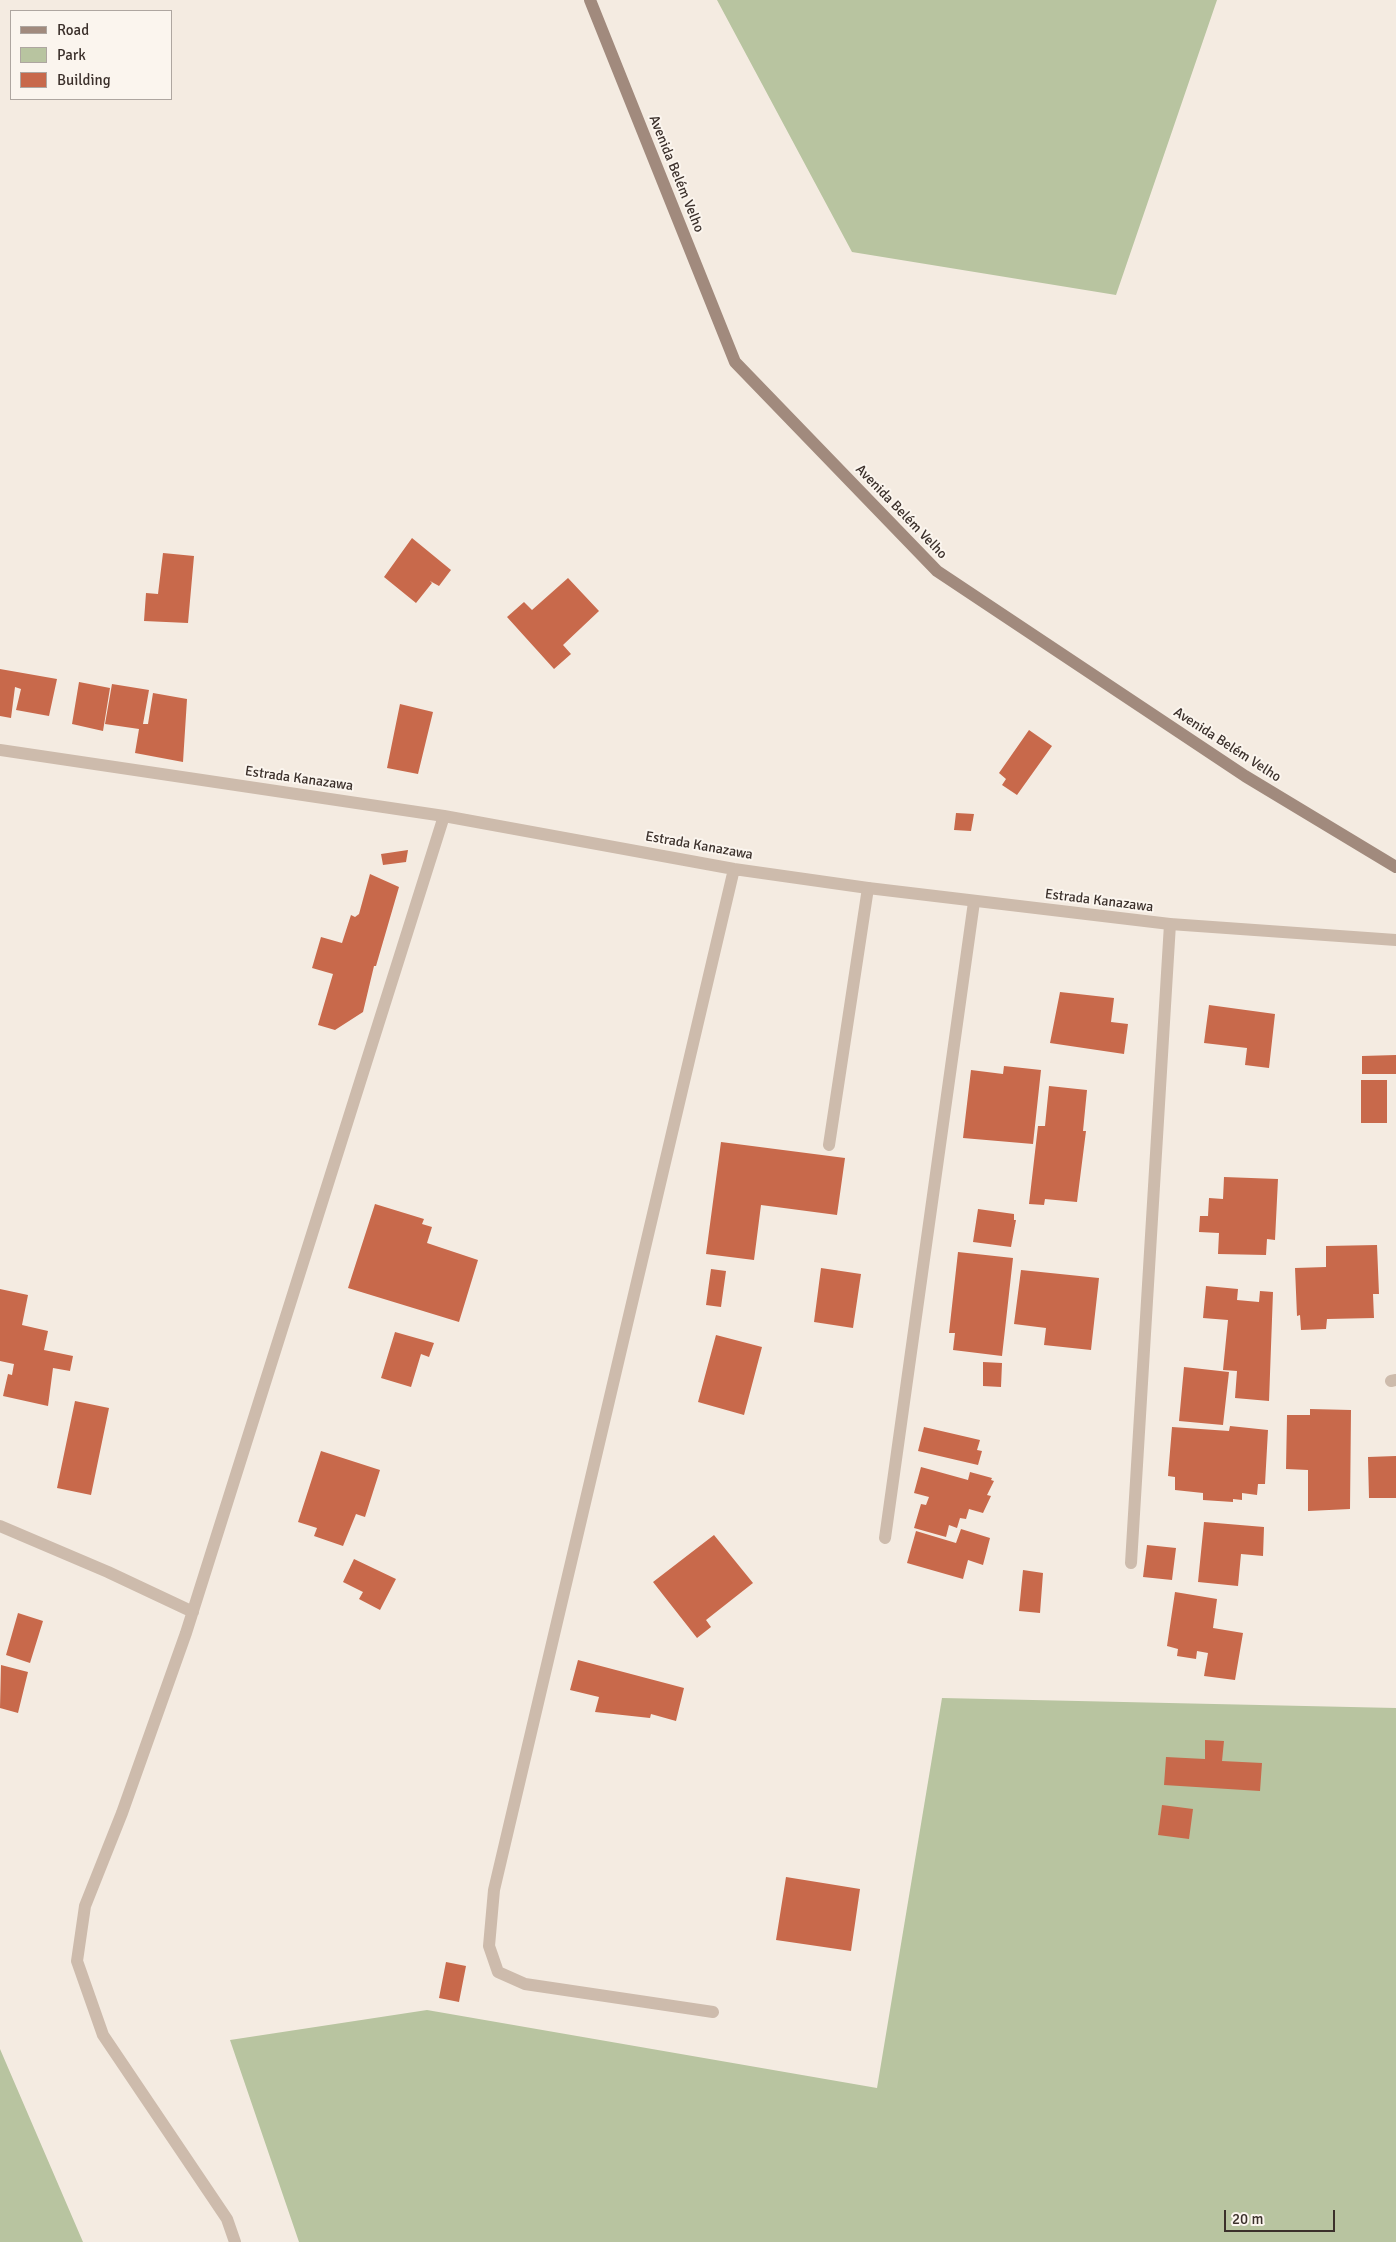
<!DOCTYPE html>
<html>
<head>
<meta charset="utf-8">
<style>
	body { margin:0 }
	#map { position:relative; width:1396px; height:2242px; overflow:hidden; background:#f4ebe1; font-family:Signika,sans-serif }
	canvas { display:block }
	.legend { position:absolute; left:10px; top:10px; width:162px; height:90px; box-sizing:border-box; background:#fbf5ee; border:1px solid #aea6a0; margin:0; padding:6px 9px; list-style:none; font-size:15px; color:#3b302b }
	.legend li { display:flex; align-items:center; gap:10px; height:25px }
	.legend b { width:25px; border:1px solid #aea6a0 }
	.scale { position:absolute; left:1224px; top:2210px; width:111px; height:22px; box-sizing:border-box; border:2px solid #3b302b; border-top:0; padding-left:6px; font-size:15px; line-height:18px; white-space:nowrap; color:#3b302b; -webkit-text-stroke:4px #fbf5ee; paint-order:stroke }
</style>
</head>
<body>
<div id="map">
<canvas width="1396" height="2242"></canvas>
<ul class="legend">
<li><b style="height:6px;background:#a18a7d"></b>Road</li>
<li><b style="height:14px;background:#b8c4a0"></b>Park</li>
<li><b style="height:14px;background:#c8694b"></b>Building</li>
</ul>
<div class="scale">20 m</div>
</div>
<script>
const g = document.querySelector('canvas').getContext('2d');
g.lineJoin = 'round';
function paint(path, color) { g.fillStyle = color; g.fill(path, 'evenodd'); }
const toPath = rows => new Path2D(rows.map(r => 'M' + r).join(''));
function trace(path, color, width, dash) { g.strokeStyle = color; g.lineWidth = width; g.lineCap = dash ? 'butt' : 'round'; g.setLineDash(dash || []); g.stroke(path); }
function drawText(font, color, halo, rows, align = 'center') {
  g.font = font + ' Signika,sans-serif'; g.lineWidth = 4; g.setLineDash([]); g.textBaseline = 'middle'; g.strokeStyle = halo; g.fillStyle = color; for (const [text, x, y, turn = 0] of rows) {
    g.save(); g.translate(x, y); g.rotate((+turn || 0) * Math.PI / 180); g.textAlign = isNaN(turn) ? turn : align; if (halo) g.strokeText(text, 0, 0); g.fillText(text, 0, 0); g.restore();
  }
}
const green = toPath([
	[717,0,1217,0,1116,295,852,252],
	[942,1698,1396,1708,1396,2242,299,2242,230,2040,427,2010,877,2088],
	[0,2049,83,2242,0,2242]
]);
const building = toPath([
	[412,538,451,570,439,586,430,581,432,583,416,603,384,577],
	[163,553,194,556,188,623,144,621,146,593,158,594],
	[568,578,599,611,563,645,571,654,554,669,507,617,524,602,532,610],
	[0,669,57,679,49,716,16,710,21,689,15,687,11,718,0,716],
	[79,682,110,688,103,731,72,724],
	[112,684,149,690,143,724,148,724,153,693,187,699,183,762,135,753,139,729,105,724],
	[400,704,433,712,418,774,387,768],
	[1029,730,1052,746,1017,795,1002,785,1006,779,999,773],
	[956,813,974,814,971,831,954,830],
	[408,850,406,862,383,865,381,854],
	[370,874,399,887,376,966,374,966,363,1012,335,1030,318,1025,333,974,312,968,321,937,342,943,351,915,355,917,359,914],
	[1060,992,1114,998,1111,1022,1128,1024,1124,1054,1050,1043],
	[1209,1005,1275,1014,1269,1068,1245,1065,1247,1048,1204,1043],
	[1396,1055,1396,1074,1362,1074,1362,1056],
	[1004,1066,1041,1070,1033,1144,963,1138,971,1070,1003,1074],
	[1361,1080,1387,1080,1387,1123,1361,1123],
	[1049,1086,1087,1090,1083,1131,1086,1131,1077,1202,1045,1199,1044,1205,1029,1204,1038,1126,1045,1126],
	[721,1142,845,1158,837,1215,761,1205,754,1260,706,1254],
	[1224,1177,1278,1179,1275,1240,1267,1239,1266,1255,1218,1254,1219,1233,1199,1232,1200,1216,1208,1216,1209,1198,1223,1199],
	[375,1204,424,1219,422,1224,432,1227,427,1243,478,1260,459,1322,348,1288],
	[978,1209,1014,1214,1014,1220,1016,1220,1011,1247,973,1242],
	[1377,1245,1379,1294,1373,1294,1374,1318,1327,1319,1326,1329,1301,1330,1300,1315,1297,1316,1295,1268,1326,1267,1326,1246],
	[958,1252,1013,1258,1002,1356,953,1350,955,1333,949,1333],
	[821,1268,861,1274,853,1328,814,1322],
	[711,1269,726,1271,721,1307,706,1305],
	[1021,1270,1099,1278,1091,1350,1044,1345,1046,1328,1014,1324],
	[1206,1286,1238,1289,1237,1300,1259,1302,1260,1291,1273,1292,1269,1401,1235,1398,1237,1371,1223,1370,1228,1320,1203,1318],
	[0,1289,28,1295,22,1325,48,1331,44,1350,73,1356,70,1371,53,1368,48,1406,3,1396,8,1374,12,1375,14,1364,0,1361],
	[395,1332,434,1343,429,1357,421,1354,411,1387,381,1378],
	[716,1335,762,1347,744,1415,698,1402],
	[983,1362,1002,1363,1001,1387,983,1386],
	[1184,1367,1229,1372,1223,1425,1179,1421],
	[75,1401,109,1408,91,1495,57,1488],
	[1310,1409,1351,1410,1350,1509,1308,1511,1308,1470,1286,1469,1287,1415,1310,1415],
	[1230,1426,1268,1430,1265,1484,1258,1484,1257,1495,1242,1493,1242,1500,1233,1499,1233,1502,1203,1500,1203,1493,1175,1490,1175,1477,1168,1476,1172,1427,1229,1431],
	[924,1427,980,1440,977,1450,982,1451,978,1465,918,1451],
	[321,1451,380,1470,365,1517,356,1514,343,1546,314,1536,317,1528,298,1522],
	[1396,1456,1396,1498,1369,1498,1368,1457],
	[921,1467,968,1480,970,1472,992,1478,991,1480,994,1481,987,1495,991,1496,983,1513,969,1509,966,1519,960,1518,957,1528,949,1525,946,1537,914,1528,921,1504,926,1505,929,1497,914,1493],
	[1204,1522,1264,1527,1263,1556,1241,1554,1238,1586,1198,1582],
	[961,1529,990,1538,983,1565,968,1560,963,1579,907,1563,916,1531,956,1543],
	[714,1535,753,1583,706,1620,711,1627,697,1638,653,1582],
	[1147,1545,1176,1548,1172,1580,1143,1577],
	[354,1559,396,1579,380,1610,359,1599,363,1592,343,1582],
	[1023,1570,1043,1573,1040,1613,1019,1611],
	[1175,1592,1217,1599,1213,1628,1243,1633,1235,1680,1204,1676,1208,1653,1197,1651,1196,1659,1177,1656,1178,1649,1167,1646],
	[18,1613,43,1621,30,1663,6,1655],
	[578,1660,684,1688,676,1721,651,1714,650,1718,595,1712,599,1697,570,1690],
	[1,1665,28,1672,18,1713,0,1708],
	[1205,1740,1224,1741,1222,1761,1262,1763,1260,1791,1164,1785,1166,1757,1205,1759],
	[1162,1805,1193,1809,1189,1839,1158,1835],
	[786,1877,860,1889,851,1951,776,1940],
	[446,1962,466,1966,459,2002,439,1998]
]);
const lane = toPath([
	[829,1145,868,888],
	[1391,1381,1396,1380],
	[885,1538,974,902],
	[1131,1563,1170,924]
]);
const street = toPath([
	[0,750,444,816,734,869,868,888,1170,924,1396,940],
	[0,1526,108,1572,193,1612],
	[713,2012,525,1984,498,1972,489,1946,494,1890,734,869],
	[235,2242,227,2219,103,2035,77,1961,85,1906,122,1813,186,1633,444,816]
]);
const secondary = toPath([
	[590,0,735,362,937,571,1245,776,1396,867]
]);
const streetNames = [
	["Avenida Belém Velho",676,174,68],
	["Avenida Belém Velho",901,512,46],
	["Avenida Belém Velho",1227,745,33],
	["Estrada Kanazawa",299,779,8],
	["Estrada Kanazawa",699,846,10],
	["Estrada Kanazawa",1099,901,7]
];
paint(green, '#b8c4a0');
paint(building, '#c8694b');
trace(lane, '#cdbbac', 12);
trace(street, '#cdbbac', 12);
trace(secondary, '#a18a7d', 12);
drawText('14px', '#3b302b', '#fbf5ee', streetNames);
</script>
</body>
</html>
